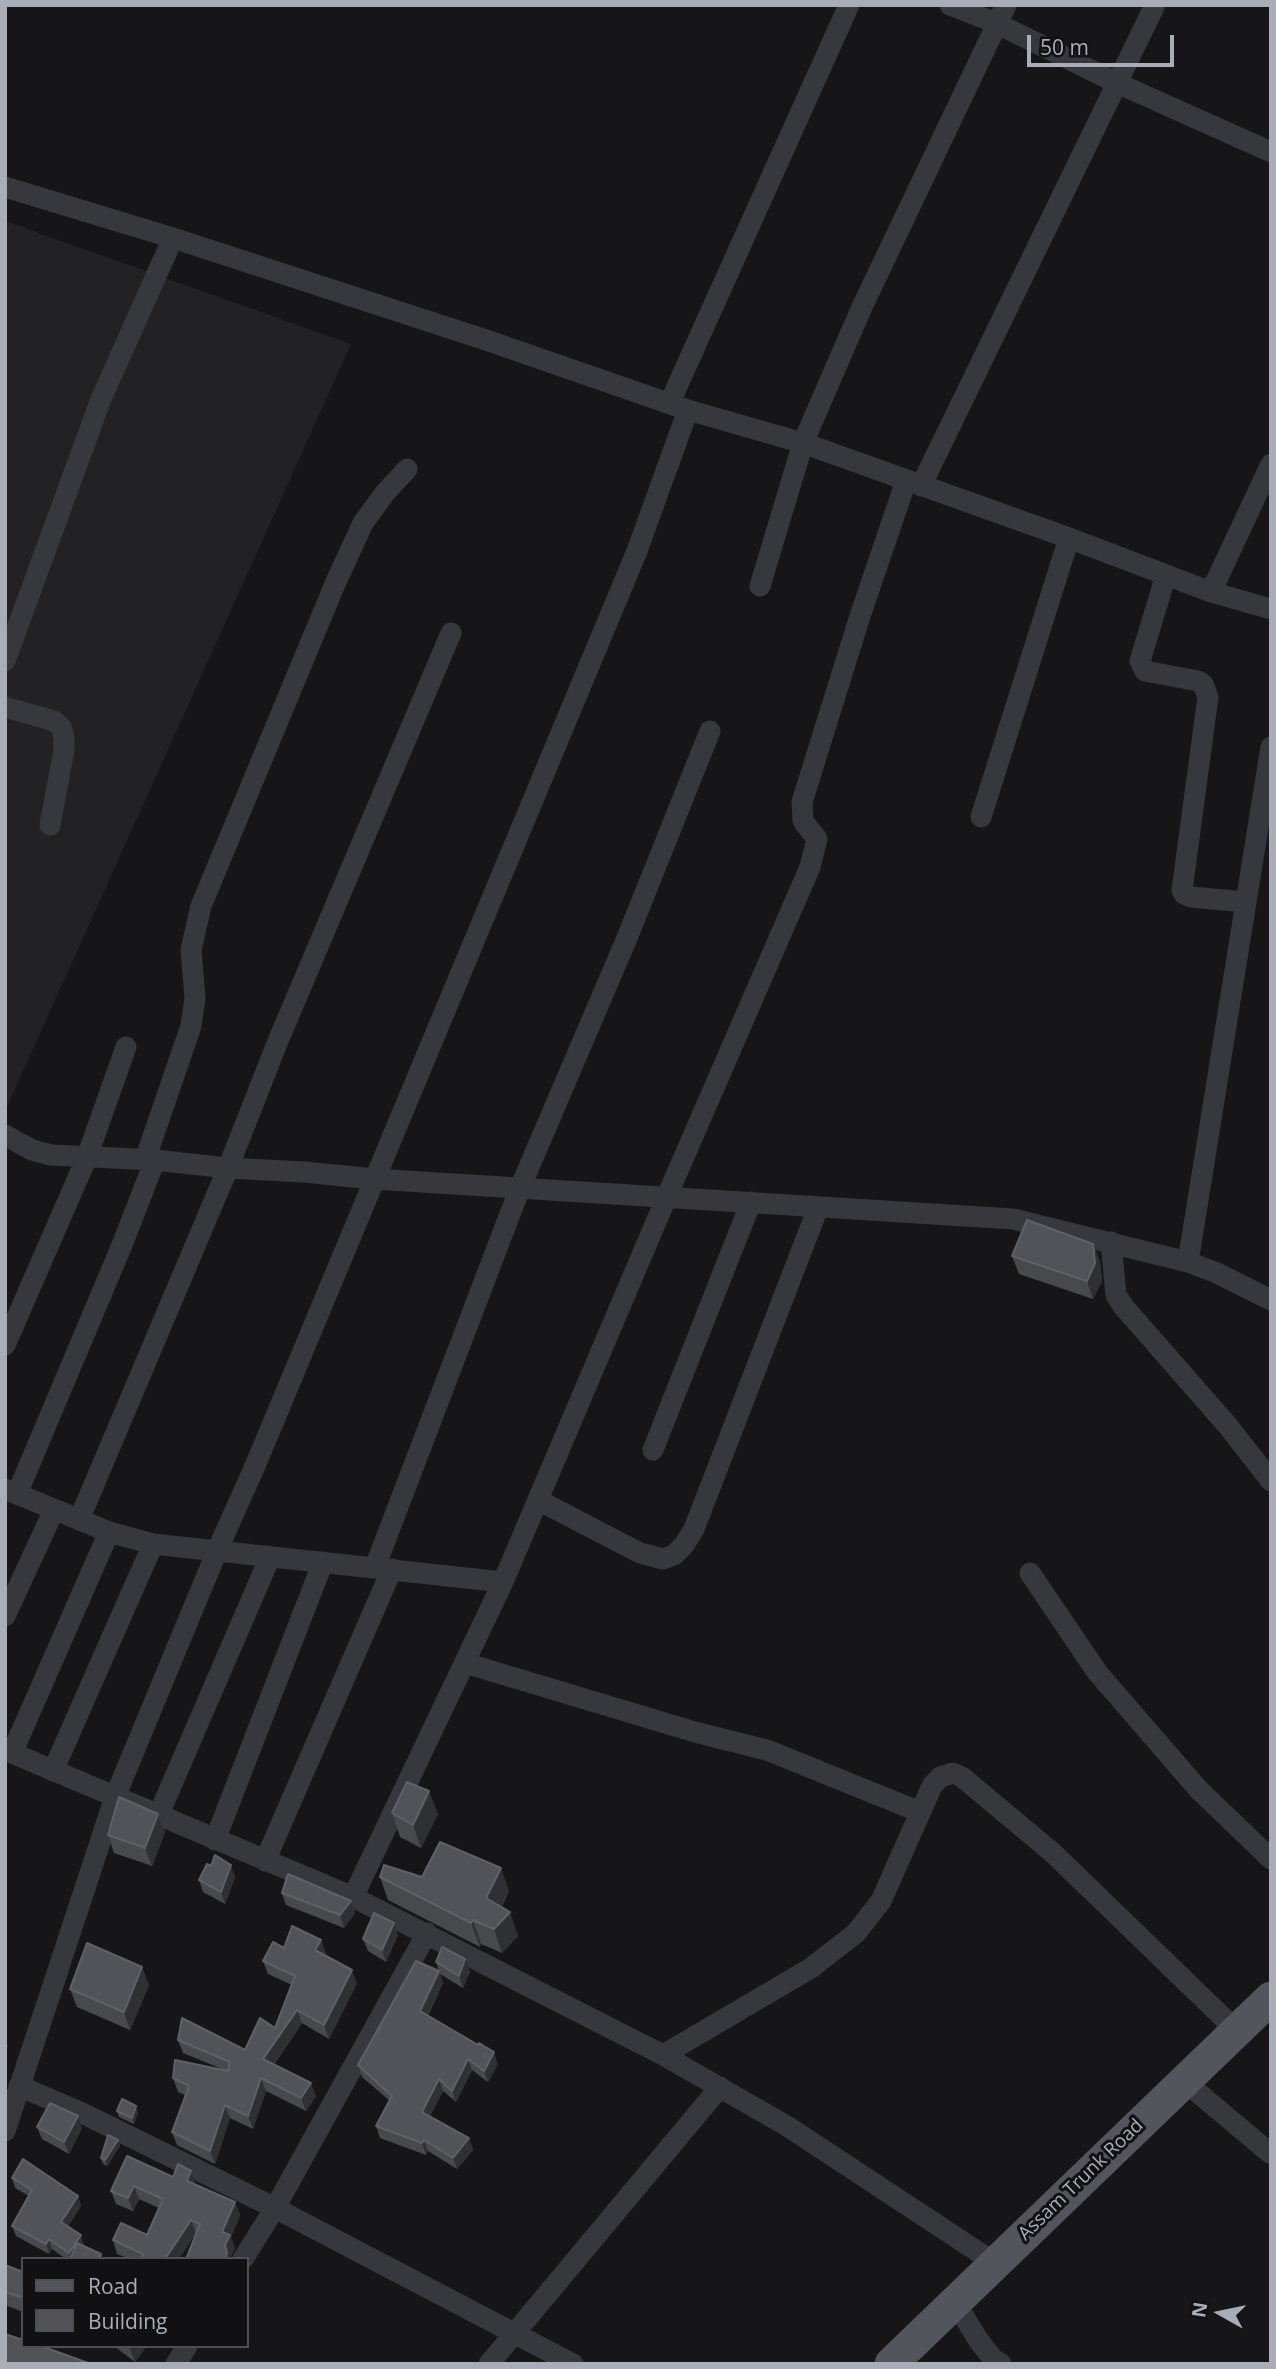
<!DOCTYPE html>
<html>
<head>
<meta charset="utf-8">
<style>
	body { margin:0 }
	#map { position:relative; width:1276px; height:2369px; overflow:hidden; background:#161618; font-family:"Open Sans",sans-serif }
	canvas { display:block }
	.frame { position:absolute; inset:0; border:7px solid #a8adb8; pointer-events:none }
	.legend { position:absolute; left:21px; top:2257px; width:228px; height:91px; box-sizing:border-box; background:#111113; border:2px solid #4d4f55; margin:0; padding:9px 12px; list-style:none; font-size:21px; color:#a8adb8 }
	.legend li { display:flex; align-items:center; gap:14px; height:35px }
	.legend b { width:35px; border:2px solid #4d4f55 }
	.north { position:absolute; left:1185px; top:2278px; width:70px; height:70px; -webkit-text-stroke:5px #111113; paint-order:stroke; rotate:279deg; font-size:19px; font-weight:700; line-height:28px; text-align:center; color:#a8adb8 }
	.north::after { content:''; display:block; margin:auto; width:24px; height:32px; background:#a8adb8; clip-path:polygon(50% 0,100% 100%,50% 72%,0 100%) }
	.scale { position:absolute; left:1027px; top:35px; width:147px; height:32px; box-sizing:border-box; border:4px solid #a8adb8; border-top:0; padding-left:9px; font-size:21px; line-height:24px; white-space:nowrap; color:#a8adb8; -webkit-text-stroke:5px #111113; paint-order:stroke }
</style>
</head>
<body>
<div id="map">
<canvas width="1276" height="2369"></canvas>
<div class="frame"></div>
<ul class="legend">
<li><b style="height:9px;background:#53555c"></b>Road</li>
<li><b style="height:19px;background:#525359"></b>Building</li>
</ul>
<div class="north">N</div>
<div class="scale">50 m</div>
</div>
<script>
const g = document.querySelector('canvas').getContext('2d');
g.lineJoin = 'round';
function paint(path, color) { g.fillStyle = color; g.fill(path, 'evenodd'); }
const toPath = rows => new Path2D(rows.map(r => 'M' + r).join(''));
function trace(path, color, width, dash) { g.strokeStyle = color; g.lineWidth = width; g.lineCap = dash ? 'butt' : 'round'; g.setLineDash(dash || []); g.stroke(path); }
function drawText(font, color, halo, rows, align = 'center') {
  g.font = font + ' "Open Sans",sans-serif'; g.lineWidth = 6; g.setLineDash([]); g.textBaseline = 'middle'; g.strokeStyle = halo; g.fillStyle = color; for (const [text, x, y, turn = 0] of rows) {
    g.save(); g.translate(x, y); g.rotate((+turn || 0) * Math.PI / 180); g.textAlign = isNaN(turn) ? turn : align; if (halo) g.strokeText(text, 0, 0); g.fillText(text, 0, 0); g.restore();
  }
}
const built = toPath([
	[5,221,351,344,5,1111]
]);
const street = toPath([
	[950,5,996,23,1117,83,1271,152],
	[5,187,173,238,486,340,688,410,803,443,1069,538,1211,592,1271,609],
	[670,402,849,5],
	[921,486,1155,5],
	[1166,575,1140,661,1145,671,1198,681,1203,684,1208,697,1182,890,1184,894,1191,897,1245,902],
	[760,586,803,443,862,307,1006,5],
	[1211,592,1271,464],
	[5,661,101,399,173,238],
	[5,707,54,721,61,727,64,737,64,750,50,825],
	[981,817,1069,538],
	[5,1135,32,1150,51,1155,155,1160,228,1168,304,1172,374,1179,1013,1219,1188,1262,1217,1273,1271,1300],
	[145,1160,191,1026,195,998,191,950,201,906,335,584,363,523,385,493,407,469],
	[1111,1242,1116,1295,1123,1306,1228,1426,1271,1481],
	[1188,1262,1271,747],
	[5,1345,87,1157,126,1047],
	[653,1450,751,1202],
	[5,1489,109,1532,153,1544,503,1582],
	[17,1494,122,1245,155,1160],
	[538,1500,640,1553,663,1559,674,1555,684,1545,694,1529,818,1208],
	[79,1520,228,1168,278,1041,451,633],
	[375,1567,520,1188,627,938,710,731],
	[1030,1573,1097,1672,1199,1790,1271,1859],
	[5,1616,54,1510],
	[465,1663,695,1732,767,1750,920,1812],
	[5,1750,353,1897,663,2055,787,2126,995,2263],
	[12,1753,109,1532],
	[53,1771,153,1544],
	[158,1816,270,1557],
	[215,1840,323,1562],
	[265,1861,392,1569],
	[353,1897,503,1582,667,1196,810,867,817,839,803,821,802,802,860,616,906,481],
	[663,2055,811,1968,856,1933,881,1901,932,1786,940,1777,953,1773,962,1777,1053,1853,1237,2031],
	[1184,2081,1271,2154],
	[19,2086,82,2113,275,2208,573,2364],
	[5,2131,115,1797,217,1551,255,1466,637,551,688,410],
	[243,2259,275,2208,427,1933],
	[955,2302,979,2341,993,2359,1001,2364],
	[176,2364,187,2346],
	[489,2364,720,2087]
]);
const primary = toPath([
	[891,2364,1271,1998]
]);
const wall = toPath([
	[1093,1244,1100,1262,1102,1281,1093,1299,1019,1274,1012,1256],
	[392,1813,438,1814,421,1848,400,1837],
	[158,1814,165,1832,152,1866,114,1853,108,1835],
	[211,1866,235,1877,225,1904,203,1892,199,1880],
	[380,1877,422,1877,509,1891,502,1907,518,1936,502,1953,481,1944,480,1947,388,1900],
	[282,1893,351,1901,355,1913,344,1928,286,1905],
	[398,1935,386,1962,368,1951,363,1939],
	[321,1940,326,1954,325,1955,357,1983,329,2039,302,2023,274,2065,316,2096,306,2111,266,2091,253,2129,230,2118,215,2164,177,2145,172,2132,185,2095,178,2092,173,2078,222,2069,183,2053,178,2040,245,2050,275,2028,292,1985,268,1974,263,1961,284,1948],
	[436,1962,470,1971,463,1988,440,1974,443,1983,428,2016,498,2064,488,2082,472,2070,456,2102,443,2091,430,2116,469,2138,473,2150,457,2169,428,2151,426,2155,380,2138,376,2126,390,2101,362,2077,358,2065,439,1971],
	[142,1967,149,1985,130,2030,77,2007,70,1989],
	[136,2106,138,2112,134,2124,119,2117,117,2111],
	[37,2127,82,2128,69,2154,42,2139],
	[118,2140,120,2146,107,2166,103,2164,101,2158],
	[173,2177,196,2184,235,2202,240,2215,231,2237,235,2248,230,2258,196,2233,179,2259,129,2259,117,2254,113,2240,147,2235,159,2208,139,2199,133,2211,116,2204,111,2191],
	[12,2178,78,2196,81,2206,68,2226,84,2245,84,2246,101,2254,103,2259,66,2259,52,2249,49,2254,16,2236,12,2226,29,2196,15,2188],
	[5,2265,23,2272,23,2312,5,2305],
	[114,2346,145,2346,145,2348,135,2362]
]);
const shadedWall = toPath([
	[1093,1244,1100,1262,1102,1281,1093,1299,1087,1281],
	[429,1791,438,1814,421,1848,413,1825],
	[158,1814,165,1832,152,1866,145,1848],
	[231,1865,235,1877,225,1904,221,1892],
	[501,1868,509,1891,495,1922,486,1898],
	[351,1901,355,1913,344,1928,340,1915],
	[510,1912,518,1936,502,1953,494,1929],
	[473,1920,481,1944,480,1947,471,1923],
	[394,1923,398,1935,386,1962,382,1950],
	[321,1940,326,1954,320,1963,315,1950],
	[465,1959,470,1971,463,1988,459,1976],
	[142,1967,149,1985,130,2030,124,2012],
	[352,1970,357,1983,329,2039,324,2025],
	[439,1971,443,1983,424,2023,420,2011],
	[297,2010,302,2023,268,2073,263,2059],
	[5,2040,8,2046,5,2054],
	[494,2052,498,2064,488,2082,484,2071],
	[468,2059,472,2070,456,2102,452,2091],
	[261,2078,266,2091,253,2129,248,2116],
	[439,2079,443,2091,426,2123,422,2112],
	[311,2083,316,2096,306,2111,301,2098],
	[225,2105,230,2118,215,2164,210,2151],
	[136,2106,138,2112,134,2124,132,2118],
	[78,2116,82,2128,69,2154,64,2142],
	[469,2138,473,2150,457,2169,453,2158],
	[118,2140,120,2146,107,2166,105,2160],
	[424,2140,428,2151,426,2155,422,2143],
	[191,2171,196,2184,192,2194,187,2181],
	[134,2186,139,2199,133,2211,128,2198],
	[78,2196,81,2206,65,2232,61,2222],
	[235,2202,240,2215,231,2237,235,2248,230,2259,225,2259,222,2232],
	[191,2220,196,2233,179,2259,165,2259],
	[81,2235,84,2245,75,2259,71,2259,69,2253],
	[49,2239,52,2249,49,2254,46,2244],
	[145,2346,145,2348,135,2362,129,2347]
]);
const building = toPath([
	[1027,1220,1093,1244,1095,1263,1087,1281,1012,1256,1027,1220],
	[407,1782,429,1791,413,1825,392,1813,407,1782],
	[119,1797,158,1814,145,1848,108,1835,119,1797],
	[440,1842,501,1868,486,1898,510,1912,494,1929,473,1920,471,1923,380,1877,384,1865,422,1877,440,1842],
	[215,1855,231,1865,221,1892,199,1880,207,1864,211,1866,215,1855],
	[288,1874,351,1901,340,1915,282,1893,288,1874],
	[374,1913,394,1923,382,1950,363,1939,374,1913],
	[292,1926,321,1940,315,1950,352,1970,324,2025,297,2010,263,2059,311,2083,301,2098,261,2078,248,2116,225,2105,210,2151,172,2132,189,2086,173,2078,175,2060,228,2071,230,2062,178,2040,182,2018,245,2050,260,2018,275,2028,295,1976,263,1961,273,1942,284,1948,292,1926],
	[87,1943,142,1967,124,2012,70,1989,87,1943],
	[442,1947,465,1959,459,1976,436,1962,442,1947],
	[416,1961,439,1971,420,2011,478,2045,479,2043,494,2052,484,2071,468,2059,452,2091,439,2079,422,2112,469,2138,453,2158,424,2140,422,2143,376,2126,392,2096,358,2065,416,1961],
	[122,2099,136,2106,132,2118,117,2111,122,2099],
	[50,2103,78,2116,64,2142,37,2127,50,2103],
	[108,2135,118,2140,105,2160,101,2158,108,2135],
	[127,2156,173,2177,178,2164,191,2171,187,2181,235,2202,222,2232,230,2235,225,2245,227,2253,225,2259,186,2259,200,2224,191,2220,165,2259,141,2259,143,2254,113,2240,121,2223,147,2235,163,2199,134,2186,128,2198,111,2191,127,2156],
	[23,2159,78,2196,61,2222,81,2235,69,2253,49,2239,46,2244,12,2226,32,2190,12,2178,23,2159],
	[77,2243,101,2254,99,2259,70,2259,77,2243],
	[5,2265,23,2272,23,2298,5,2292,5,2265],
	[5,2334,23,2340,23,2346,41,2346,91,2364,5,2364,5,2334]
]);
const streetNames = [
	["Assam Trunk Road",1081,2180,-44]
];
paint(built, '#222225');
trace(street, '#37383d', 21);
trace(primary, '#53555c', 33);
paint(wall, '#47494d');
paint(shadedWall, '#2f3033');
paint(building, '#525359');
trace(building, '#5f6168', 2);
drawText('19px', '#a8adb8', '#111113', streetNames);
</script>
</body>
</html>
